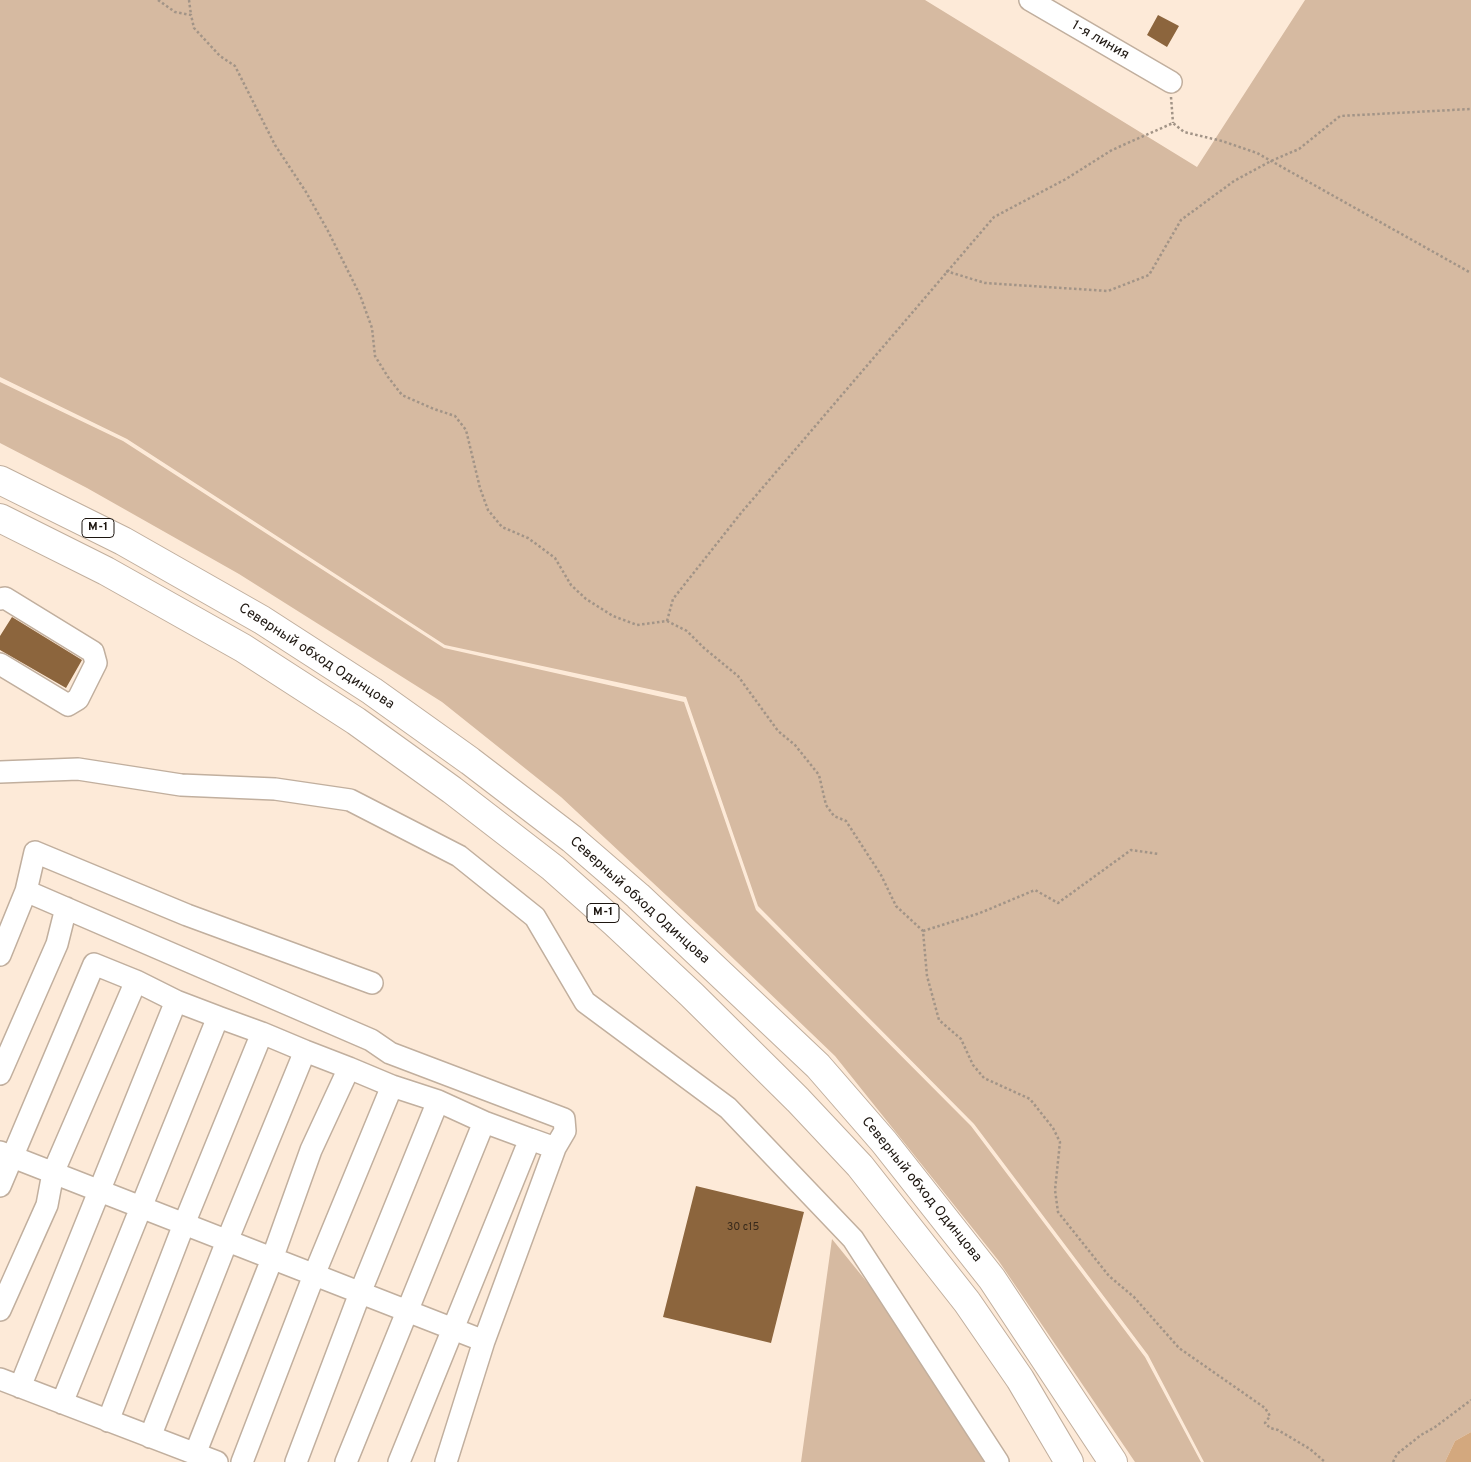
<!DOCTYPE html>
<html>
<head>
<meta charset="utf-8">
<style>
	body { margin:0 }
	canvas { display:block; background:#fdead8 }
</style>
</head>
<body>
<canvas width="1471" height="1462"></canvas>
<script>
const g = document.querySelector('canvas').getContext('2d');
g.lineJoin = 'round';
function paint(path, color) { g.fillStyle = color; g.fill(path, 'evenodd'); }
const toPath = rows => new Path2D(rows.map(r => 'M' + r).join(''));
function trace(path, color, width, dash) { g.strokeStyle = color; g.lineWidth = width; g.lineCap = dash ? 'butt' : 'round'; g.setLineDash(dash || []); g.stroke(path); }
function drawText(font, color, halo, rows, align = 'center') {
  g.font = font + ' Overpass,sans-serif'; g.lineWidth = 4; g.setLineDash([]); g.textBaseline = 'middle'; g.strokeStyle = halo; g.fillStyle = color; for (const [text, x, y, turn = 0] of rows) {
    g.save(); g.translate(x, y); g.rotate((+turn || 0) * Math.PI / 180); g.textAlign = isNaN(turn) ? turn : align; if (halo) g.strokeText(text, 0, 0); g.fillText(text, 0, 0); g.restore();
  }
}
const green = toPath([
	[0,0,925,0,1197,167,1305,0,1471,0,1471,1432,1455,1441,1445,1462,1204,1462,1148,1355,974,1124,758,906,686,697,445,645,127,439,0,377],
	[0,382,123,441,444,648,684,702,756,910,971,1126,1145,1357,1201,1462,1135,1462,998,1260,835,1056,712,938,561,797,442,702,239,574,87,488,0,443],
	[832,1239,935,1366,991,1462,801,1462]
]);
const water = toPath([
	[1471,1432,1471,1462,1445,1462,1455,1441]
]);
const building = toPath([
	[1158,15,1179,26,1167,47,1147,35],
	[12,617,82,660,66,688,0,650,0,636],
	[696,1186,804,1212,771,1343,663,1317]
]);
const path = toPath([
	[158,0,175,12,191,15,194,28,220,56,235,66,275,145,306,192,328,231,360,295,372,328,375,356,388,377,402,395,434,409,455,416,466,430,480,488,488,510,502,527,528,538,555,558,571,585,586,599,613,616,637,625,667,621,687,631,704,648,738,676,778,731,795,745,819,775,826,805,834,816,846,821,881,875,896,906,923,931,927,976,939,1020,961,1039,973,1065,984,1078,1030,1099,1053,1128,1060,1142,1055,1190,1058,1212,1109,1276,1134,1297,1179,1348,1265,1408,1270,1416,1265,1423,1270,1428,1278,1430,1310,1449,1325,1462],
	[189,0,191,15],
	[1171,97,1173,123],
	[946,271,985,283,1108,291,1149,275,1181,220,1234,181,1271,161,1299,149,1340,116,1471,109],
	[667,621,673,599,741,513,994,217,1066,179,1112,150,1173,123,1184,132,1222,141,1257,153,1471,273],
	[923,931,980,913,1035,890,1058,903,1131,850,1159,854],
	[1393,1462,1397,1454,1421,1435,1435,1427,1471,1400]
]);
const minor = toPath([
	[1030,0,1171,82],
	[0,599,5,598,93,652,96,663,78,699,68,705,0,664],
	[0,772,78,769,181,785,275,789,350,800,459,856,535,917,585,1002,728,1108,853,1239,998,1462],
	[26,891,371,1040,390,1053,564,1119,565,1131,555,1148],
	[0,955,26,891,35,852,187,915,372,983],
	[136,981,176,1001],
	[218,1017,262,1033],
	[305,1051,349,1068],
	[0,1074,57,944,66,908],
	[392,1086,438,1101],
	[484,1122,530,1139],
	[0,1152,484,1341,446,1462],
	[0,1186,94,964,136,981,53,1173,47,1205,0,1310],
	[0,1379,217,1462],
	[20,1387,176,1001,218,1017,62,1403],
	[108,1421,184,1224,262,1033,305,1051,227,1241,150,1437],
	[195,1454,272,1259,311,1150,349,1068,392,1086,314,1275,242,1462],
	[296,1462,360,1293,438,1101,484,1122,346,1462],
	[399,1462,530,1139,555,1148,484,1341]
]);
const highway = toPath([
	[0,480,123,541,262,620,372,691,470,761,572,839,638,896,818,1066,884,1142,992,1279,1113,1462],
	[0,518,106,571,243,648,356,721,452,790,553,868,615,923,692,995,798,1100,860,1166,967,1302,1020,1379,1069,1462]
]);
const numberNames = [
	["30 с15",743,1228]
];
const shields = [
	[98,528,32],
	[603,913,32]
];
const shieldNames = [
	["М-1",98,528],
	["М-1",603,913]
];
const streetNames = [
	["1-я линия",1100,41,30],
	["Северный обход Одинцова",316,657,33],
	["Северный обход Одинцова",639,901,42],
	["Северный обход Одинцова",921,1190,51]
];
paint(green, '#d6baa1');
paint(water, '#d3a87e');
paint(building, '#8c653d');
trace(minor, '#c1af9e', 24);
trace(highway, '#c1af9e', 30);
trace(path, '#a29487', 2.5, [2.5, 2.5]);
trace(minor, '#fff', 21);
trace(highway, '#fff', 28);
drawText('11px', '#392a1b', null, numberNames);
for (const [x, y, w] of shields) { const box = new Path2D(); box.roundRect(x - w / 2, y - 9.5, w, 19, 4); g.fillStyle = '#fff'; g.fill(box); trace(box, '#1d1610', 1); }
drawText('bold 12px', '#1d1610', null, shieldNames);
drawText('14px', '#1d1610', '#fff', streetNames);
</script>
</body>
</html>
